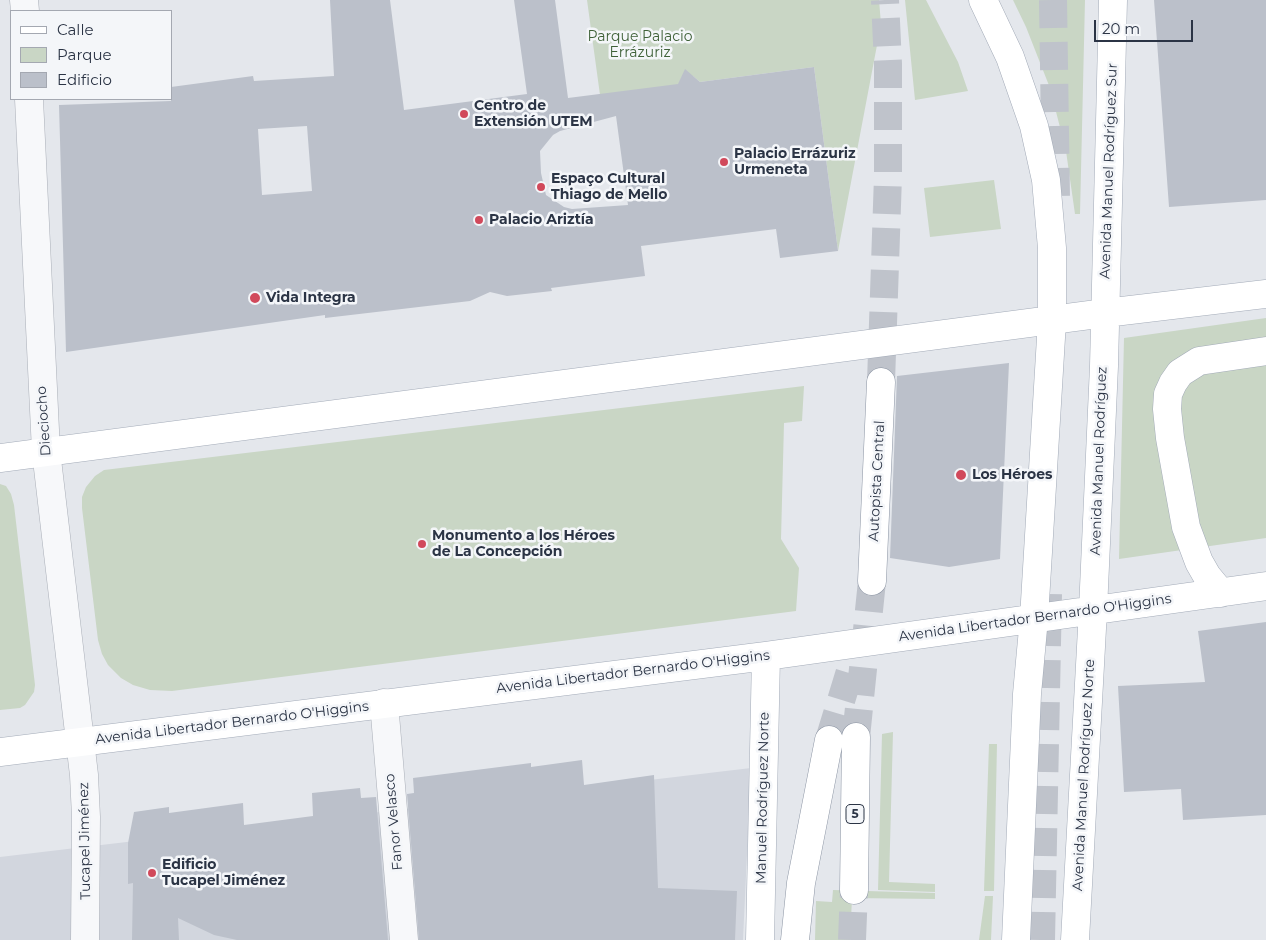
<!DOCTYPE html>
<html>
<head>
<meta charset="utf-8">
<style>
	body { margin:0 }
	#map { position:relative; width:1266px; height:940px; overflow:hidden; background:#e4e7ec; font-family:Montserrat,sans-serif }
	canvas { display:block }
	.legend { position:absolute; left:10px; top:10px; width:162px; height:90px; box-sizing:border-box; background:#f4f6f9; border:1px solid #a4a8b1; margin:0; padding:6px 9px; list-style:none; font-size:15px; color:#2b3445 }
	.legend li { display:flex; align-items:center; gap:10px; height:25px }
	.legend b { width:25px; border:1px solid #a4a8b1 }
	.scale { position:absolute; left:1094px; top:20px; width:99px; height:22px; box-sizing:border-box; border:2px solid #2b3445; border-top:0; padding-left:6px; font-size:15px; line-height:18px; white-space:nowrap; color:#2b3445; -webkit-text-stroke:4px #f4f6f9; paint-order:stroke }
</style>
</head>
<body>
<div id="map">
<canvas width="1266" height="940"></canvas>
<ul class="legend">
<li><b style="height:6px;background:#fff"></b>Calle</li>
<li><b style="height:14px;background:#c9d6c5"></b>Parque</li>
<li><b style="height:14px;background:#bbc0ca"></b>Edificio</li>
</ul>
<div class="scale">20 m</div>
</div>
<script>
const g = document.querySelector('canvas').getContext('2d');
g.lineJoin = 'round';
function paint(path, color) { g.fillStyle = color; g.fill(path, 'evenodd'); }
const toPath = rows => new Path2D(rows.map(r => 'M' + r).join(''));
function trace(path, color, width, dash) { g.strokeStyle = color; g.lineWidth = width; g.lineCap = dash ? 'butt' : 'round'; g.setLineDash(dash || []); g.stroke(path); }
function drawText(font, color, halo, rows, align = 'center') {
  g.font = font + ' Montserrat,sans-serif'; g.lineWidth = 5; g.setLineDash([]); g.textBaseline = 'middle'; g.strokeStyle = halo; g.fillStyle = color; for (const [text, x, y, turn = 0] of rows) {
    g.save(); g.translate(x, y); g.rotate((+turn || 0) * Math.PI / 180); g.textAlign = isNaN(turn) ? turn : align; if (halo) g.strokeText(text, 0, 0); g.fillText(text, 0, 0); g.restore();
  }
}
const built = toPath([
	[751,768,743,940,0,940,0,857]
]);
const green = toPath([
	[587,0,879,0,881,24,838,251,814,67,700,82,693,76,682,77,678,85,600,95],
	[905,0,926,0,958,62,968,91,915,100],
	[1013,0,1085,0,1080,214,1075,214,1066,151,1050,88,1026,27],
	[994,180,1001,229,930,237,924,188],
	[1266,318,1266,538,1119,559,1124,338],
	[804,386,802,421,784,423,781,539,799,568,796,611,172,691,150,690,133,685,121,678,108,665,102,654,98,640,82,508,82,497,86,487,95,476,104,470],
	[0,484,6,486,11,494,14,505,35,685,34,692,25,705,20,708,0,710],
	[893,732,889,882,935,884,935,892,878,890,882,734],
	[989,744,997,744,994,891,984,891],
	[833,890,935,893,935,899,852,898,850,940,815,940,816,901,832,902],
	[985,896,993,896,991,940,979,940]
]);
const building = toPath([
	[330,0,390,0,404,110,527,94,514,0,555,0,568,98,678,84,685,69,700,82,814,67,838,251,780,258,776,229,641,246,645,276,551,288,552,291,507,296,490,292,470,301,325,318,325,315,66,352,59,105,171,101,171,87,253,76,254,81,334,76],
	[616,116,628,205,572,209,564,207,546,195,541,173,540,151,553,135,560,131],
	[307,126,312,191,262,195,258,129],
	[1154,0,1266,0,1266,200,1169,207],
	[1009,363,1000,559,949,567,890,558,897,376],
	[1266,622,1266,815,1183,820,1181,789,1124,792,1118,686,1205,682,1198,631],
	[582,760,584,785,654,775,658,888,737,891,735,940,419,940,407,794,414,793,413,778,531,763,531,767],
	[360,788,361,798,376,797,388,940,237,940,214,935,178,918,179,940,132,940,133,883,128,884,128,843,134,812,169,807,169,813,243,803,244,825,313,816,312,793]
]);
const motorwayTunnel = toPath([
	[1053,0,1056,198],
	[881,382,888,176,888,64,885,0],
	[856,737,872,581],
	[829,740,851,668],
	[852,940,854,890],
	[1041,940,1048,594]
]);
const minor = toPath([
	[384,703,404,940]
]);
const tertiary = toPath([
	[24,0,25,11],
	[29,99,46,451,84,775,86,817,85,940]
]);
const primary = toPath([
	[983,0,1010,57,1034,126,1046,180,1052,248,1052,321,1034,618,1027,694,1016,940],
	[0,458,1105,313,1266,294],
	[1221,593,1207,576,1199,562,1186,527,1170,438,1167,409,1168,394,1173,383,1180,373,1199,361,1266,351],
	[0,752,766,656,1266,586],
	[760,940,766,656],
	[1075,940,1093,610,1104,366,1113,0]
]);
const motorway = toPath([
	[872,581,881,382],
	[854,890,856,737],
	[795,940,801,883,829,740]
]);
const markers = [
	[464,114,5,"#d1495b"],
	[724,162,5,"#d1495b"],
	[541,187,5,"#d1495b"],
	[479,220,5,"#d1495b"],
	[255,298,6,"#d1495b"],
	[961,475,6,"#d1495b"],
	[422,544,5,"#d1495b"],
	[152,873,5,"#d1495b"]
];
const shields = [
	[855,814,18]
];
const shieldNames = [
	["5",855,814]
];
const parkNames = [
	["Parque Palacio",640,37],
	["Errázuriz",640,53]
];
const poiNames = [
	["Centro de",474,106],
	["Extensión UTEM",474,122],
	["Palacio Errázuriz",734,154],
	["Urmeneta",734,170],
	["Espaço Cultural",551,179],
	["Thiago de Mello",551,195],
	["Palacio Ariztía",489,220],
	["Vida Integra",266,298],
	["Los Héroes",972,475],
	["Monumento a los Héroes",432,536],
	["de La Concepción",432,552],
	["Edificio",162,865],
	["Tucapel Jiménez",162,881]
];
const streetNames = [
	["Avenida Manuel Rodríguez Sur",1109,171,-88],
	["Dieciocho",44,421,-94],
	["Avenida Manuel Rodríguez",1099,461,-88],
	["Autopista Central",877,481,-87],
	["Avenida Libertador Bernardo O'Higgins",1035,618,-8],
	["Avenida Libertador Bernardo O'Higgins",633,672,-7],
	["Avenida Libertador Bernardo O'Higgins",232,723,-7],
	["Avenida Manuel Rodríguez Norte",1084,775,-87],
	["Manuel Rodríguez Norte",763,798,-89],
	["Fanor Velasco",394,822,-95],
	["Tucapel Jiménez",85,841,-91]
];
paint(built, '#d2d6de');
paint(green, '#c9d6c5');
paint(building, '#bbc0ca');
trace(motorwayTunnel, '#bfc3cb', 28, [28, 14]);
trace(minor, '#a9aeb7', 29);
trace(tertiary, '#a9aeb7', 29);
trace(primary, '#a3abb8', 29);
trace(motorway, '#8b94a3', 29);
trace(minor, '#f7f8fa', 28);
trace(tertiary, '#f7f8fa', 28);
trace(primary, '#fff', 28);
trace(motorway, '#fff', 28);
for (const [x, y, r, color] of markers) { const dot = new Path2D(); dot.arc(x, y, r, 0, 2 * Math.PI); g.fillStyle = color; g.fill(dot); trace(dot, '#f4f6f9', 2); }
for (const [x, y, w] of shields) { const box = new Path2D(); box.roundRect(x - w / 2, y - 9.5, w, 19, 4); g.fillStyle = '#f4f6f9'; g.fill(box); trace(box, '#2b3445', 1); }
drawText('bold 12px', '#2b3445', null, shieldNames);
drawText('14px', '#3f6138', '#f4f6f9', parkNames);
drawText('bold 14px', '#2b3445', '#f4f6f9', poiNames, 'left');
drawText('14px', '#2b3445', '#f4f6f9', streetNames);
</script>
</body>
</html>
